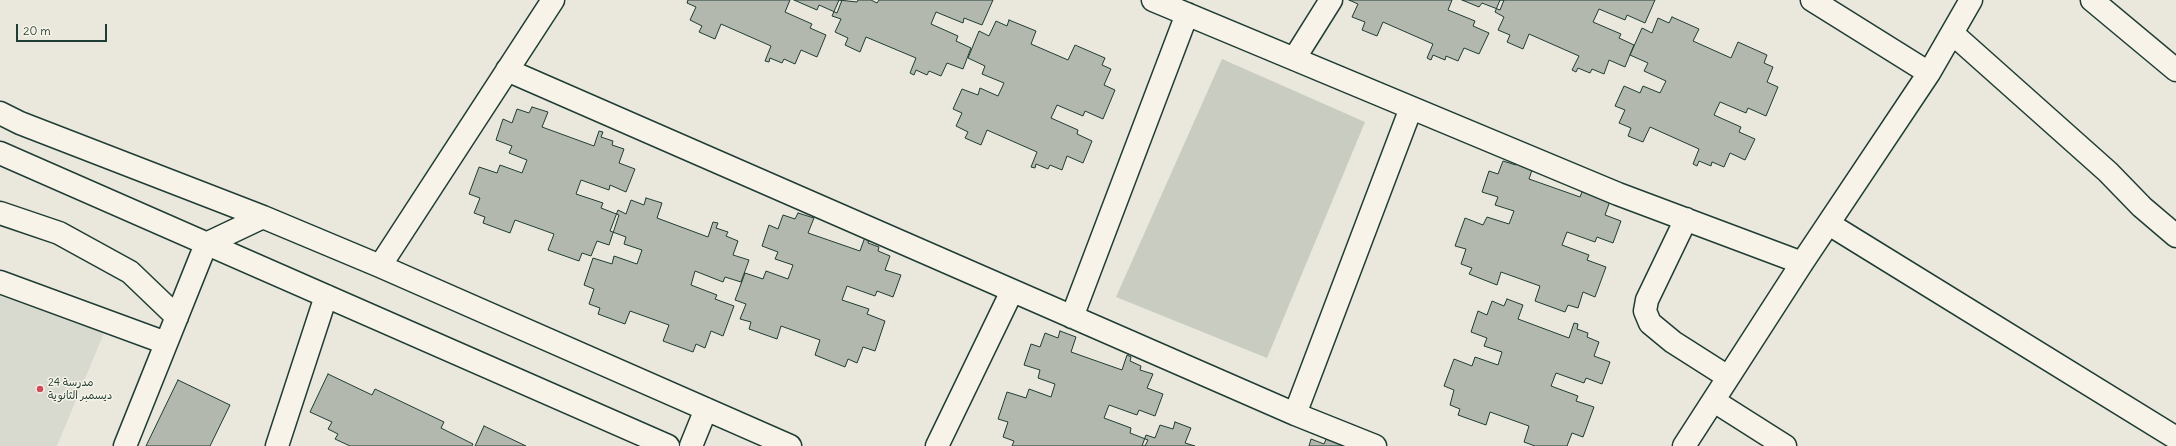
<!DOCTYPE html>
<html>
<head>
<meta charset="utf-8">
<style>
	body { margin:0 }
	#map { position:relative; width:2176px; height:446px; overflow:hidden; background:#eae8dd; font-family:Delius,sans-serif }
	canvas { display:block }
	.scale { position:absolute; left:16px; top:24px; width:91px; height:18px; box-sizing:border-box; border:2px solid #1f3d34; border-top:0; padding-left:5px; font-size:12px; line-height:14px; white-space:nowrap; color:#1f3d34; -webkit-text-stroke:3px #f7f3e8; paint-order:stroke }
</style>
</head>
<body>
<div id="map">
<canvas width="2176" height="446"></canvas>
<div class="scale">20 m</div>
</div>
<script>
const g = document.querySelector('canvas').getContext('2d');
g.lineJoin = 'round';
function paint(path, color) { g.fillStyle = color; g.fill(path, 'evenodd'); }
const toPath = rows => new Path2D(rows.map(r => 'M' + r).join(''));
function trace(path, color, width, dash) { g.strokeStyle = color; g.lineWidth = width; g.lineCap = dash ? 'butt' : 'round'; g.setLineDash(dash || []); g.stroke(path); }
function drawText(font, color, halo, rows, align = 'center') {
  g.font = font + ' Delius,"Playpen Sans Arabic",sans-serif'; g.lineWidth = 3; g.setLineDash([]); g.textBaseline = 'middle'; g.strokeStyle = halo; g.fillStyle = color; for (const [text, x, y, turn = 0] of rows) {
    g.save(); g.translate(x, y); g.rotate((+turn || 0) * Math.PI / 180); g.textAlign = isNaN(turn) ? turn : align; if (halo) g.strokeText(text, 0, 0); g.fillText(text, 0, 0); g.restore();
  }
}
const built = toPath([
	[0,289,104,333,57,446,0,446]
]);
const green = toPath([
	[1222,59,1365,122,1267,358,1116,297]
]);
const building = toPath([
	[688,0,790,0,785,12,812,24,810,28,826,35,817,57,801,50,795,64,784,59,782,63,770,58,769,62,765,61,771,46,721,24,715,39,699,32,702,26,690,20,696,7,687,3,688,0],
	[794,0,842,0,837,13,819,5,817,10,794,0],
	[839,0,857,2,858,0,871,0,877,3,879,0,993,0,982,25,964,18,963,23,936,12,931,24,958,36,956,41,971,48,963,69,947,63,941,76,929,71,927,75,916,70,914,75,910,73,916,58,866,37,860,52,845,45,848,38,835,32,841,19,832,16,839,0],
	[1349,0,1452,0,1448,10,1475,21,1473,26,1489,33,1479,54,1464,48,1458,61,1446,56,1445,60,1433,55,1431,60,1427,58,1433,44,1383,22,1377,36,1362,30,1365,22,1352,17,1358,4,1349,0],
	[1462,0,1504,0,1500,10,1482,3,1479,7,1462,0],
	[1500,0,1655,0,1645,23,1627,15,1625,20,1599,9,1593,22,1621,34,1619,38,1634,45,1625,67,1609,60,1604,74,1592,69,1590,73,1578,68,1576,72,1572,70,1579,56,1529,34,1523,49,1507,42,1510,35,1498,30,1504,17,1495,12,1500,0],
	[1672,17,1699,29,1693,41,1731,58,1738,42,1767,55,1764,63,1773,67,1767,82,1778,87,1766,116,1748,108,1746,113,1720,102,1714,115,1741,127,1739,132,1755,139,1745,160,1730,153,1724,167,1712,162,1711,166,1699,161,1697,166,1693,164,1699,149,1650,127,1643,142,1628,136,1631,128,1619,123,1625,110,1615,106,1624,86,1640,93,1643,86,1660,93,1666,81,1644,71,1648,63,1630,55,1642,28,1652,33,1658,18,1669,23,1672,17],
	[1009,20,1036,31,1031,44,1068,60,1075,45,1105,58,1102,65,1111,69,1104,85,1115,90,1103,119,1085,111,1083,116,1057,105,1051,118,1078,130,1077,134,1092,141,1083,163,1067,156,1062,170,1050,165,1048,169,1036,164,1035,168,1031,167,1037,152,987,130,981,145,965,138,968,132,956,126,962,113,953,109,962,89,978,95,980,88,998,96,1004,83,982,74,985,66,968,58,979,31,989,36,996,21,1007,26,1009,20],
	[532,107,548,112,542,127,594,146,599,131,603,132,601,137,613,141,612,145,624,149,619,163,635,169,626,192,610,185,609,190,581,180,576,194,603,203,601,208,619,215,609,245,597,241,591,256,582,253,579,261,548,250,554,234,515,220,510,233,483,223,485,217,474,213,480,198,469,194,479,167,497,173,500,165,522,173,527,160,509,153,512,146,496,140,503,119,512,123,517,109,529,113,532,107],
	[1518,158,1534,164,1529,179,1580,197,1586,182,1610,201,1605,215,1621,221,1613,243,1597,237,1595,242,1567,232,1562,245,1589,255,1587,260,1606,267,1595,297,1583,292,1578,308,1568,305,1565,312,1535,301,1540,286,1501,272,1497,285,1469,274,1472,268,1461,264,1466,249,1455,246,1465,218,1483,225,1487,217,1509,224,1514,211,1495,205,1498,197,1482,192,1489,171,1498,174,1503,161,1516,165,1518,158],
	[646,198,662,203,657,218,708,237,713,222,718,223,716,228,728,232,726,236,738,241,733,255,749,260,741,282,725,277,723,282,695,271,691,285,717,295,715,299,734,306,723,336,711,331,705,348,696,344,693,352,663,341,669,325,630,311,625,324,598,314,600,308,589,304,594,289,584,285,593,258,612,264,614,256,637,264,642,250,624,244,626,237,610,231,618,210,626,214,631,200,644,205,646,198],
	[798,213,814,218,808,233,860,251,865,237,869,238,868,243,879,247,878,251,890,256,885,270,901,275,893,297,877,291,875,296,847,286,842,300,869,309,867,314,885,321,875,351,863,347,857,363,848,359,845,367,815,355,820,340,781,326,777,339,749,329,751,322,740,319,746,304,735,300,745,273,763,279,766,271,788,279,793,265,775,259,778,252,762,246,769,225,778,229,783,215,795,219,798,213],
	[1507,299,1523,305,1518,319,1569,338,1574,323,1578,324,1577,329,1588,333,1587,337,1599,342,1594,356,1610,362,1602,384,1586,378,1584,383,1556,373,1551,386,1578,396,1576,401,1594,407,1583,437,1572,433,1567,446,1535,446,1524,442,1529,426,1490,412,1486,425,1458,415,1460,409,1450,405,1454,390,1444,386,1454,359,1472,366,1475,357,1498,365,1502,352,1484,346,1487,338,1471,332,1478,311,1487,315,1492,301,1504,306,1507,299],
	[1060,331,1076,337,1071,352,1122,370,1127,355,1131,357,1130,361,1141,366,1140,370,1153,374,1147,388,1163,394,1155,416,1139,410,1137,415,1109,405,1104,418,1131,428,1130,433,1148,440,1145,446,1012,446,1014,441,1003,437,1008,422,998,419,1007,392,1026,398,1029,389,1051,397,1055,384,1038,378,1040,370,1024,365,1031,344,1040,347,1045,333,1058,338,1060,331],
	[328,374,372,395,375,389,444,422,441,428,473,444,472,446,350,446,335,439,338,434,328,429,332,422,310,412,328,374],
	[178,380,230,405,210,446,146,446,178,380],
	[1175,422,1191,428,1185,443,1195,446,1142,446,1146,435,1155,438,1160,425,1173,429,1175,422],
	[484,426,526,446,475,446,484,426],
	[1327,437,1342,443,1341,446,1309,446,1311,439,1324,444,1327,437]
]);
const minor = toPath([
	[1153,0,1618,194,1802,263],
	[1812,0,1929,73],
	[2092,0,2176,70],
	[1952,33,2108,172,2142,207,2176,236],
	[1294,59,1331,0],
	[507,70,1295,414,1375,446],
	[0,113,20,123,263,217,380,266,790,446],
	[0,153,668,446],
	[0,213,59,233,130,272,177,317],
	[1686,219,1647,300,1645,311,1650,323,1673,342,1728,377],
	[1829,224,2176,438],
	[380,266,553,0],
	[0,282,166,343],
	[1072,317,1187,14],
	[1714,401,1785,446],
	[1295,414,1411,108],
	[125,446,206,244,263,217],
	[277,446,326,296],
	[691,446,706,409],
	[937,446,1012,291],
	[1684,446,1802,263,1929,73,1971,0]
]);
const markers = [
	[40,389,4,"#d1495b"]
];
const poiNames = [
	["مدرسة 24",48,383],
	["ديسمبر الثانوية",48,396]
];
paint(built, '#d9dacf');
paint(green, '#c8ccc1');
paint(building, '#b2b8ae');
trace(building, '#1f3d34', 1);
trace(minor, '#1f3d34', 25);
trace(minor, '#f7f3e8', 22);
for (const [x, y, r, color] of markers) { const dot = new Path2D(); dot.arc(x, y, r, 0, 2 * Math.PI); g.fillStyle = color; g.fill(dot); trace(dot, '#f7f3e8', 1.5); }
drawText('11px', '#1f3d34', '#f7f3e8', poiNames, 'left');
</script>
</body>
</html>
